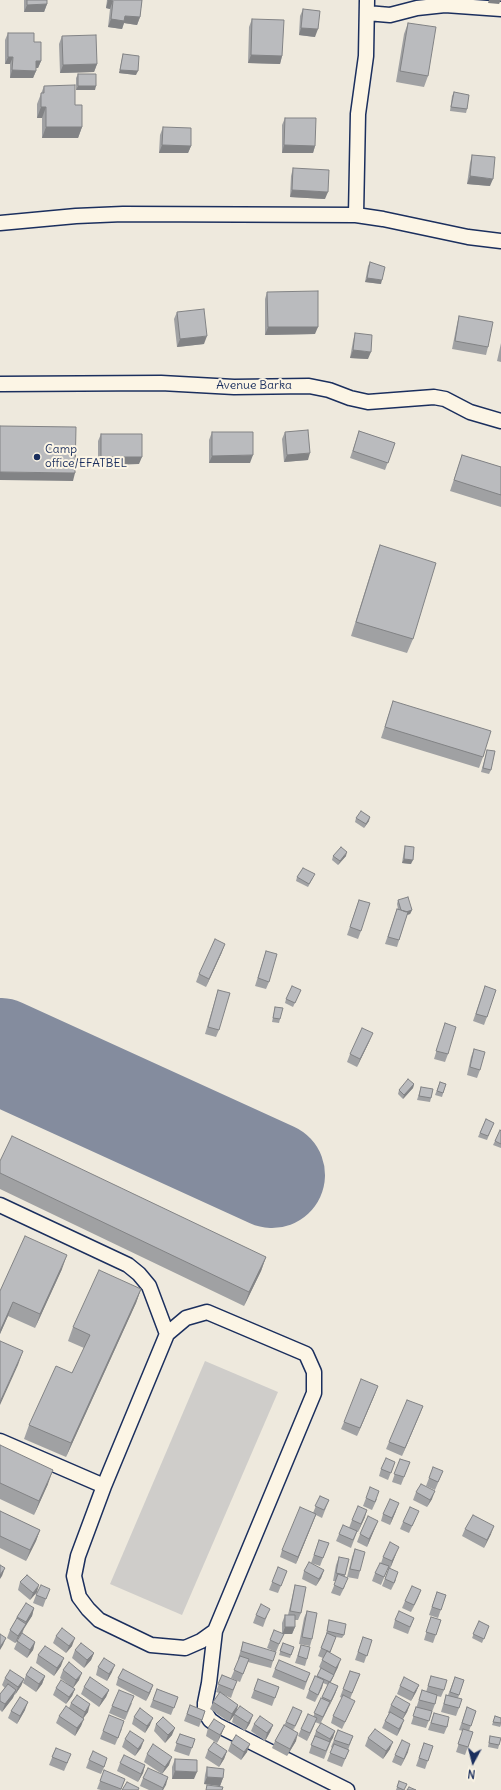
<!DOCTYPE html>
<html>
<head>
<meta charset="utf-8">
<style>
	body { margin:0 }
	#map { position:relative; width:501px; height:1790px; overflow:hidden; background:#eee9dd; font-family:Delius,sans-serif }
	canvas { display:block }
	.north { position:absolute; left:453px; top:1742px; width:40px; height:40px; -webkit-text-stroke:3px #fcf5e5; paint-order:stroke; rotate:187deg; font-size:11px; font-weight:700; line-height:16px; text-align:center; color:#1b2f5e }
	.north::after { content:''; display:block; margin:auto; width:14px; height:18px; background:#1b2f5e; clip-path:polygon(50% 0,100% 100%,50% 72%,0 100%) }
</style>
</head>
<body>
<div id="map">
<canvas width="501" height="1790"></canvas>
<div class="north">N</div>
</div>
<script>
const g = document.querySelector('canvas').getContext('2d');
g.lineJoin = 'round';
function paint(path, color) { g.fillStyle = color; g.fill(path, 'evenodd'); }
const toPath = rows => new Path2D(rows.map(r => 'M' + r).join(''));
function trace(path, color, width, dash) { g.strokeStyle = color; g.lineWidth = width; g.lineCap = dash ? 'butt' : 'round'; g.setLineDash(dash || []); g.stroke(path); }
function drawText(font, color, halo, rows, align = 'center') {
  g.font = font + ' Delius,sans-serif'; g.lineWidth = 4; g.setLineDash([]); g.textBaseline = 'middle'; g.strokeStyle = halo; g.fillStyle = color; for (const [text, x, y, turn = 0] of rows) {
    g.save(); g.translate(x, y); g.rotate((+turn || 0) * Math.PI / 180); g.textAlign = isNaN(turn) ? turn : align; if (halo) g.strokeText(text, 0, 0); g.fillText(text, 0, 0); g.restore();
  }
}
const green = toPath([
	[205,1361,278,1392,182,1615,110,1584]
]);
const runway = toPath([
	[0,1051,272,1175]
]);
const minor = toPath([
	[367,13,390,15,417,8,445,5,501,9],
	[356,215,358,114,366,56,367,0],
	[0,223,76,216,123,214,356,215,383,219,468,237,501,241],
	[0,384,161,383,234,387,309,386,329,390,350,398,368,402,434,397,445,399,470,412,501,421],
	[0,1205,128,1265,139,1274,149,1286,167,1334],
	[0,1441,104,1486],
	[215,1631,201,1641,185,1648,151,1645,99,1620,88,1609,79,1597,74,1576,78,1556,104,1486,167,1334,186,1318,207,1312,306,1354,314,1372,314,1393,215,1631,209,1683,205,1703,205,1712,210,1720,217,1725,347,1790]
]);
const wall = toPath([
	[24,0,47,0,47,4,44,12,24,12],
	[107,0,142,0,140,17,137,25,124,23,122,29,108,27,110,9,106,8],
	[303,9,315,37,299,35,300,16],
	[252,19,282,56,280,64,248,63,249,27],
	[408,23,428,76,424,87,396,82,404,34],
	[8,33,34,42,41,61,38,68,36,68,36,71,33,78,10,78,10,64,5,64,5,40],
	[62,36,97,64,94,72,60,73,59,44],
	[123,54,136,75,119,73,122,58],
	[78,74,95,90,76,90,76,78],
	[44,86,75,105,82,127,78,138,42,138,42,118,37,118,37,104],
	[454,92,467,109,466,113,450,111,452,96],
	[285,118,315,146,313,153,282,153,282,125],
	[163,127,191,146,188,153,159,153,160,135],
	[472,155,490,186,467,184,470,163],
	[293,168,325,199,290,197,291,176],
	[370,262,381,284,365,282,368,266],
	[267,292,315,334,265,335,265,299],
	[177,312,204,344,177,347,174,319],
	[459,316,488,347,486,355,452,349,457,324],
	[355,333,368,359,350,358,353,341],
	[501,343,501,362,497,361],
	[359,431,395,443,385,470,350,458],
	[212,432,250,463,209,463,209,440],
	[285,432,308,460,284,462,282,439],
	[101,434,139,464,98,465,98,441],
	[462,455,501,467,501,507,450,491],
	[380,545,413,639,407,653,351,636,375,559],
	[393,701,483,757,479,768,381,738],
	[487,750,491,770,489,774,481,772],
	[356,818,369,821,364,828,355,822],
	[405,846,411,864,402,863,404,850],
	[333,856,346,856,338,865,332,860],
	[297,877,313,878,308,887,296,881],
	[359,900,361,931,358,939,347,935],
	[398,900,412,910,410,914,407,915,397,947,385,944,397,909,398,909,397,904],
	[266,951,269,982,266,989,255,986],
	[222,952,206,987,196,982,199,974],
	[485,986,487,1017,484,1025,473,1021],
	[218,990,219,1030,216,1037,205,1034],
	[299,994,293,1007,285,1003,286,999],
	[275,1007,280,1019,279,1023,272,1022],
	[445,1023,448,1054,445,1062,434,1059],
	[370,1040,357,1067,347,1062,350,1054],
	[474,1049,480,1070,477,1078,467,1075,471,1057],
	[440,1082,446,1084,442,1097,435,1095],
	[414,1084,413,1088,403,1099,398,1094,399,1090],
	[421,1087,431,1098,430,1102,417,1100],
	[486,1119,494,1123,487,1140,478,1137],
	[501,1131,501,1148,493,1145,495,1141],
	[0,1161,266,1257,261,1271,244,1306,0,1189],
	[62,1269,35,1328,8,1316,0,1334,0,1291],
	[141,1289,136,1303,66,1457,24,1439,29,1425,72,1373,84,1348,68,1341,73,1327],
	[375,1394,357,1436,341,1429,344,1422],
	[423,1406,402,1456,386,1449,389,1442],
	[0,1445,48,1484,34,1515,0,1499],
	[400,1459,410,1462,401,1485,392,1482],
	[395,1462,388,1480,379,1476,381,1469],
	[443,1471,435,1490,426,1486,429,1478],
	[416,1492,432,1499,427,1507,413,1500],
	[320,1496,329,1500,322,1518,316,1515,296,1564,280,1557,282,1550,313,1513],
	[366,1498,377,1499,372,1510,363,1506],
	[0,1511,40,1530,36,1541,26,1561,0,1548],
	[396,1511,390,1525,381,1521,383,1514],
	[365,1517,358,1532,357,1532,351,1548,336,1541,339,1534,349,1528,352,1520],
	[416,1518,409,1533,400,1529,403,1522],
	[378,1521,375,1528,367,1547,357,1542,360,1534],
	[465,1529,491,1534,484,1548,462,1536],
	[319,1540,329,1543,320,1566,311,1563],
	[355,1549,360,1571,358,1579,347,1577,352,1557],
	[396,1554,390,1568,396,1580,391,1590,382,1586,389,1568,388,1568,381,1585,372,1581,375,1573,381,1563,383,1557],
	[339,1557,345,1575,345,1586,340,1596,331,1593,336,1581,333,1581,336,1565],
	[278,1567,287,1571,278,1593,269,1590],
	[324,1570,321,1578,316,1586,302,1579,304,1571],
	[20,1582,37,1592,30,1600,18,1590],
	[295,1585,301,1613,298,1620,295,1620,295,1627,292,1634,283,1634,276,1652,267,1648,270,1640,282,1633,282,1623,285,1615,288,1615,293,1593],
	[421,1590,411,1612,402,1608,405,1601],
	[437,1592,446,1595,438,1618,429,1615],
	[36,1595,47,1596,43,1607,33,1603],
	[34,1608,32,1616,24,1627,23,1632,17,1640,35,1642,33,1650,27,1658,14,1649,17,1642,15,1643,7,1638,10,1630,16,1620,17,1617],
	[307,1611,312,1639,310,1646,299,1644,304,1618],
	[256,1615,267,1616,263,1627,253,1623],
	[431,1617,441,1620,433,1643,424,1640],
	[414,1618,408,1634,393,1628,395,1620],
	[329,1620,344,1635,342,1638,336,1637,330,1653,338,1667,330,1683,338,1686,335,1694,320,1724,315,1722,307,1741,298,1736,301,1729,313,1717,328,1685,323,1683,315,1702,306,1698,309,1690,317,1677,321,1668,322,1669,319,1667,323,1658,318,1656,326,1635,328,1624],
	[479,1621,489,1626,482,1643,472,1638],
	[56,1636,72,1646,66,1653,53,1643],
	[363,1637,372,1640,364,1663,355,1660],
	[243,1642,273,1661,271,1668,248,1662,240,1682,231,1678,239,1659,238,1659],
	[283,1643,294,1647,290,1658,279,1655],
	[301,1645,307,1659,305,1666,295,1663],
	[75,1650,94,1653,91,1660,84,1668,72,1658],
	[38,1655,61,1666,54,1676,36,1663],
	[98,1667,112,1672,107,1681,96,1675],
	[275,1669,310,1673,304,1690,272,1677],
	[63,1670,79,1680,73,1688,75,1689,72,1696,66,1704,53,1695,56,1688,69,1685,60,1678],
	[350,1671,360,1674,350,1699,352,1708,342,1729,331,1723,333,1716,342,1698,340,1697],
	[26,1675,45,1676,42,1684,36,1692,23,1683],
	[222,1675,237,1681,231,1698,224,1695,238,1705,236,1712,250,1723,245,1731,232,1722,234,1715,229,1722,210,1709,213,1702,219,1693,216,1692],
	[431,1676,444,1690,441,1697,437,1696,435,1704,426,1728,411,1724,422,1690,426,1692],
	[455,1677,464,1680,458,1698,459,1708,456,1716,441,1712,446,1695,448,1695],
	[5,1678,24,1679,21,1686,2,1712,0,1710,0,1694,5,1688,2,1685],
	[118,1678,153,1685,150,1693,146,1701,116,1685],
	[258,1679,279,1687,272,1706,251,1698],
	[419,1685,416,1692,411,1701,397,1694,400,1686],
	[84,1687,109,1690,106,1697,99,1707,81,1694],
	[157,1689,178,1697,171,1715,150,1707],
	[71,1703,88,1712,83,1718,81,1726,75,1736,56,1723,59,1716,69,1708],
	[132,1703,125,1720,109,1713,112,1706],
	[410,1704,407,1712,403,1719,401,1728,397,1736,382,1728,385,1721,389,1713,388,1713,391,1705],
	[190,1705,205,1711,199,1727,184,1721],
	[467,1707,476,1711,469,1731,473,1732,465,1755,456,1752,463,1731,459,1730],
	[25,1710,17,1724,8,1718,11,1711],
	[302,1711,293,1730,296,1741,287,1756,272,1748,275,1741,284,1725,286,1722],
	[434,1713,447,1727,444,1734,428,1730],
	[495,1716,501,1718,501,1725,500,1727,492,1725],
	[134,1717,150,1725,145,1733,132,1724],
	[156,1724,172,1735,165,1743,154,1731],
	[254,1724,273,1725,270,1732,265,1741,251,1731],
	[208,1728,222,1733,217,1743,206,1736],
	[122,1729,115,1745,100,1739,103,1731],
	[338,1730,353,1736,348,1750,349,1750,342,1767,327,1761,332,1748,331,1747],
	[316,1731,335,1731,324,1759,309,1753],
	[180,1734,195,1739,189,1756,174,1751],
	[490,1736,499,1745,498,1749,488,1747],
	[368,1738,390,1749,383,1759,365,1746],
	[125,1739,141,1748,135,1756,122,1747],
	[231,1743,247,1752,241,1760,228,1751],
	[424,1743,433,1746,425,1769,416,1766],
	[56,1748,68,1762,64,1771,49,1765],
	[208,1750,227,1751,224,1759,219,1767,205,1758],
	[408,1752,401,1766,392,1762,395,1755],
	[147,1754,169,1765,162,1774,144,1762],
	[175,1759,194,1779,172,1779,172,1767],
	[89,1760,105,1765,101,1774,86,1768],
	[120,1763,145,1765,143,1773,138,1782,117,1771],
	[207,1767,223,1778,220,1786,204,1784,205,1775],
	[168,1777,163,1790,149,1790,140,1786,143,1778],
	[125,1779,121,1790,101,1790,97,1789,100,1781],
	[399,1781,404,1790,396,1790]
]);
const shadedWall = toPath([
	[108,0,113,1,110,9,106,8],
	[489,0,501,0,499,4,488,3],
	[47,4,44,12,24,12,27,5],
	[125,16,140,17,137,25,124,23,122,29,108,27,111,19],
	[301,28,318,29,315,37,299,35],
	[251,55,282,56,280,64,248,63],
	[8,57,13,57,10,64,5,64],
	[36,61,41,61,38,68,33,68],
	[97,64,94,72,60,73,63,65],
	[12,70,36,71,33,78,10,78],
	[120,70,138,71,136,75,119,73],
	[78,86,96,86,95,90,76,90],
	[41,107,46,107,42,118,37,118],
	[46,127,82,127,78,138,42,138],
	[162,145,191,146,188,153,159,153],
	[284,145,315,146,313,153,282,153],
	[470,176,493,179,490,186,467,184],
	[292,190,328,192,325,199,290,197],
	[367,278,382,280,381,284,365,282],
	[268,327,318,327,315,334,265,335],
	[207,336,204,344,177,347,180,339],
	[353,350,371,352,368,359,350,358],
	[310,453,308,460,284,462,287,455],
	[253,455,250,463,209,463,212,456],
	[101,457,142,457,139,464,98,465],
	[0,472,75,473,73,481,0,480],
	[370,817,369,821,364,828,366,824],
	[347,852,346,856,338,865,340,861],
	[404,859,413,860,411,864,402,863],
	[412,910,410,914,400,917,402,913],
	[225,944,222,952,206,987,209,979],
	[373,1033,370,1040,357,1067,360,1059],
	[414,1084,413,1088,403,1099,404,1095],
	[67,1255,62,1269,35,1328,40,1314],
	[266,1257,261,1271,244,1306,249,1292],
	[141,1289,136,1303,66,1457,71,1443],
	[13,1302,8,1316,0,1334,0,1331],
	[23,1351,18,1365,0,1405,0,1402],
	[378,1386,375,1394,357,1436,360,1428],
	[423,1406,420,1414,402,1456,405,1448],
	[53,1470,48,1484,34,1515,39,1501],
	[435,1491,432,1499,427,1507,430,1500],
	[399,1503,396,1511,390,1525,392,1518],
	[367,1510,365,1517,358,1532,361,1524],
	[316,1514,313,1522,296,1564,298,1557],
	[378,1521,375,1528,367,1547,369,1539],
	[494,1526,491,1534,484,1548,487,1540],
	[40,1530,36,1541,26,1561,30,1550],
	[399,1547,396,1554,390,1569,392,1561],
	[5,1568,2,1576,0,1579,0,1575],
	[324,1570,321,1578,316,1586,319,1579],
	[39,1585,37,1592,30,1600,33,1593],
	[421,1590,418,1598,411,1612,414,1605],
	[34,1608,32,1616,15,1643,18,1636,24,1627,26,1622],
	[285,1627,295,1627,292,1634,283,1634,276,1652],
	[6,1638,3,1645,0,1650,0,1647],
	[75,1638,72,1646,66,1653,69,1646],
	[35,1642,33,1650,27,1658,30,1650],
	[94,1653,91,1660,84,1668,87,1660],
	[64,1658,61,1666,54,1676,57,1668],
	[341,1659,338,1667,329,1686,336,1668],
	[115,1665,112,1672,107,1681,109,1674],
	[82,1673,79,1680,73,1688,76,1680],
	[45,1676,42,1684,36,1692,39,1684],
	[24,1679,21,1686,15,1695,18,1687],
	[324,1680,322,1688,315,1702,318,1695],
	[153,1685,150,1693,146,1701,149,1693],
	[419,1685,416,1692,411,1701,414,1693],
	[338,1686,335,1694,328,1709,331,1701],
	[75,1689,72,1696,66,1704,69,1697],
	[16,1690,13,1698,2,1712,5,1704],
	[109,1690,106,1697,99,1707,102,1699],
	[28,1702,25,1710,17,1724,20,1716],
	[330,1702,327,1710,320,1724,323,1717],
	[90,1704,88,1712,82,1720,85,1712],
	[410,1704,407,1712,402,1720,405,1713],
	[238,1705,236,1713,229,1722,232,1714],
	[302,1711,299,1719,292,1733,295,1726],
	[253,1715,250,1723,245,1731,248,1723],
	[153,1718,150,1725,145,1733,147,1726],
	[317,1718,314,1726,307,1741,310,1733],
	[84,1719,81,1726,75,1736,77,1728],
	[404,1720,401,1728,397,1736,399,1729],
	[273,1725,270,1732,265,1741,267,1733],
	[225,1726,222,1733,217,1743,220,1735],
	[175,1728,172,1735,165,1743,168,1735],
	[335,1731,333,1738,329,1744,324,1759,329,1744,327,1747,330,1739],
	[298,1733,296,1741,287,1756,290,1749],
	[144,1740,141,1748,135,1756,138,1749],
	[393,1742,390,1749,383,1759,386,1751],
	[250,1744,247,1752,241,1760,244,1752],
	[410,1744,408,1752,401,1766,404,1759],
	[227,1751,224,1759,219,1767,222,1759],
	[172,1757,169,1765,162,1774,165,1767],
	[145,1765,143,1773,138,1782,141,1774],
	[175,1771,197,1772,194,1779,172,1779],
	[168,1777,166,1785,163,1790,162,1790],
	[207,1777,223,1778,220,1786,204,1784]
]);
const building = toPath([
	[27,0,47,0,47,4,27,5,27,0],
	[108,0,142,0,140,17,125,16,124,21,111,19,113,1,108,0],
	[303,9,320,11,318,29,301,28,303,9],
	[252,19,284,20,282,56,251,55,252,19],
	[408,23,436,27,428,76,400,71,408,23],
	[8,33,34,33,34,42,41,42,41,61,36,61,36,71,12,70,13,57,8,57,8,33],
	[96,35,97,64,63,65,62,36,96,35],
	[123,54,139,56,138,71,120,70,123,54],
	[78,74,96,74,96,86,78,86,78,74],
	[75,85,75,105,82,105,82,127,46,127,46,107,41,107,41,93,44,93,44,86,75,85],
	[454,92,469,95,467,109,451,107,454,92],
	[285,118,316,118,315,146,284,145,285,118],
	[163,127,191,128,191,146,162,145,163,127],
	[472,155,495,157,493,179,470,176,472,155],
	[293,168,329,170,328,192,292,190,293,168],
	[370,262,385,267,382,280,367,278,370,262],
	[318,291,318,327,268,327,267,292,318,291],
	[204,309,207,336,180,339,177,312,204,309],
	[459,316,493,322,488,347,455,341,459,316],
	[355,333,372,335,371,352,353,350,355,333],
	[0,426,76,427,75,473,0,472,0,426],
	[308,430,310,453,287,455,285,432,308,430],
	[359,431,395,443,388,463,353,451,359,431],
	[212,432,253,432,253,455,212,456,212,432],
	[101,434,142,434,142,457,101,457,101,434],
	[462,455,501,467,501,495,454,480,462,455],
	[380,545,436,563,413,639,356,622,380,545],
	[393,701,491,731,483,757,385,727,393,701],
	[487,750,495,751,491,770,483,768,487,750],
	[361,811,370,817,366,824,356,818,361,811],
	[405,846,414,847,413,860,404,859,405,846],
	[341,847,347,852,340,861,333,856,341,847],
	[303,868,315,874,309,884,297,877,303,868],
	[408,897,412,910,406,912,401,910,398,900,408,897],
	[359,900,370,903,361,931,350,927,359,900],
	[397,909,408,912,399,940,388,937,397,909],
	[215,939,225,944,209,979,199,974,215,939],
	[266,951,277,954,269,982,258,978,266,951],
	[292,986,301,990,295,1003,286,999,292,986],
	[485,986,496,990,487,1017,476,1014,485,986],
	[218,990,230,993,219,1030,208,1027,218,990],
	[275,1007,283,1008,280,1019,273,1018,275,1007],
	[445,1023,456,1027,448,1054,436,1051,445,1023],
	[362,1028,373,1033,360,1059,350,1054,362,1028],
	[474,1049,485,1052,480,1070,470,1067,474,1049],
	[408,1079,414,1084,404,1095,399,1090,408,1079],
	[440,1082,446,1084,443,1093,437,1091,440,1082],
	[421,1087,433,1089,431,1098,419,1096,421,1087],
	[486,1119,494,1123,488,1136,480,1133,486,1119],
	[500,1130,501,1131,501,1144,495,1141,500,1130],
	[12,1136,266,1257,249,1292,0,1173,0,1161,12,1136],
	[25,1236,67,1255,40,1314,13,1302,0,1331,0,1291,25,1236],
	[99,1270,141,1289,71,1443,29,1425,56,1366,72,1373,90,1335,73,1327,99,1270],
	[0,1341,23,1351,0,1402,0,1341],
	[361,1379,378,1386,360,1428,344,1422,361,1379],
	[407,1400,423,1406,405,1448,389,1442,407,1400],
	[0,1445,53,1470,39,1501,0,1483,0,1445],
	[386,1458,395,1462,391,1473,381,1469,386,1458],
	[400,1459,410,1462,404,1477,394,1474,400,1459],
	[433,1467,443,1471,438,1482,429,1478,433,1467],
	[421,1484,435,1491,430,1500,416,1492,421,1484],
	[370,1487,379,1491,375,1502,366,1498,370,1487],
	[320,1496,329,1500,324,1510,315,1506,320,1496],
	[390,1499,399,1503,392,1518,383,1514,390,1499],
	[358,1506,367,1510,361,1524,352,1520,358,1506],
	[300,1507,316,1514,298,1557,282,1550,300,1507],
	[410,1507,419,1511,412,1526,403,1522,410,1507],
	[0,1511,40,1530,30,1550,0,1536,0,1511],
	[473,1515,494,1526,487,1540,465,1529,473,1515],
	[368,1516,378,1521,369,1539,360,1534,368,1516],
	[343,1525,357,1531,353,1540,339,1534,343,1525],
	[319,1540,329,1543,323,1558,314,1555,319,1540],
	[390,1542,399,1547,392,1561,383,1557,390,1542],
	[355,1549,365,1552,360,1571,350,1569,355,1549],
	[339,1557,349,1559,345,1575,336,1573,339,1557],
	[309,1562,324,1570,319,1579,304,1571,309,1562],
	[380,1563,389,1566,384,1577,375,1573,380,1563],
	[0,1565,5,1568,0,1575,0,1565],
	[278,1567,287,1571,281,1586,272,1582,278,1567],
	[389,1568,398,1572,394,1583,385,1579,389,1568],
	[338,1574,348,1578,343,1589,334,1585,338,1574],
	[27,1575,39,1585,33,1593,20,1582,27,1575],
	[41,1585,50,1589,46,1599,36,1595,41,1585],
	[295,1585,306,1587,301,1613,290,1611,295,1585],
	[412,1586,421,1590,414,1605,405,1601,412,1586],
	[437,1592,446,1595,441,1610,432,1607,437,1592],
	[26,1603,34,1608,26,1622,17,1617,26,1603],
	[261,1604,270,1609,265,1619,256,1615,261,1604],
	[307,1611,317,1613,312,1639,302,1637,307,1611],
	[399,1611,414,1618,410,1627,395,1620,399,1611],
	[285,1615,295,1615,295,1627,285,1627,285,1615],
	[431,1617,441,1620,436,1635,426,1632,431,1617],
	[17,1618,26,1624,18,1636,10,1630,17,1618],
	[329,1620,346,1624,344,1635,327,1631,329,1620],
	[479,1621,489,1626,484,1639,473,1634,479,1621],
	[62,1628,75,1638,69,1646,56,1636,62,1628],
	[274,1630,284,1634,279,1644,270,1640,274,1630],
	[22,1633,35,1642,30,1650,17,1641,22,1633],
	[327,1633,336,1637,330,1652,321,1648,327,1633],
	[0,1634,6,1638,0,1647,0,1634],
	[363,1637,372,1640,367,1656,358,1652,363,1637],
	[243,1642,276,1652,273,1661,241,1651,243,1642],
	[81,1643,94,1653,87,1660,75,1650,81,1643],
	[283,1643,294,1647,291,1655,280,1651,283,1643],
	[301,1645,310,1647,307,1659,298,1656,301,1645],
	[45,1646,64,1658,57,1668,38,1655,45,1646],
	[327,1651,341,1659,336,1668,322,1660,327,1651],
	[240,1656,249,1659,243,1674,234,1670,240,1656],
	[104,1658,115,1665,109,1674,98,1667,104,1658],
	[279,1660,310,1673,306,1682,275,1669,279,1660],
	[69,1662,82,1673,76,1680,63,1670,69,1662],
	[31,1667,45,1676,39,1684,26,1675,31,1667],
	[321,1668,334,1675,330,1682,317,1676,321,1668],
	[123,1669,153,1685,149,1693,118,1678,123,1669],
	[10,1670,24,1679,18,1687,5,1678,10,1670],
	[350,1671,360,1674,352,1693,343,1689,350,1671],
	[222,1675,237,1681,233,1690,218,1684,222,1675],
	[315,1676,324,1680,318,1695,309,1690,315,1676],
	[431,1676,447,1680,444,1690,428,1686,431,1676],
	[90,1677,109,1690,102,1699,84,1687,90,1677],
	[404,1677,419,1685,414,1693,400,1686,404,1677],
	[455,1677,464,1680,459,1695,450,1692,455,1677],
	[258,1679,279,1687,275,1698,254,1690,258,1679],
	[61,1680,75,1689,69,1697,56,1688,61,1680],
	[329,1682,338,1686,331,1701,322,1697,329,1682],
	[8,1684,16,1690,5,1704,0,1701,0,1694,8,1684],
	[157,1689,178,1697,174,1708,153,1700,157,1689],
	[119,1690,134,1696,127,1712,112,1706,119,1690],
	[422,1690,437,1695,435,1704,419,1700,422,1690],
	[220,1692,238,1705,232,1714,213,1702,220,1692],
	[77,1695,90,1704,85,1712,71,1703,77,1695],
	[343,1695,355,1701,345,1722,333,1716,343,1695],
	[446,1695,462,1699,459,1708,444,1704,446,1695],
	[396,1696,410,1704,405,1713,391,1705,396,1696],
	[20,1697,28,1702,20,1716,11,1711,20,1697],
	[321,1698,330,1702,323,1717,314,1713,321,1698],
	[190,1705,205,1711,202,1720,187,1714,190,1705],
	[66,1706,84,1719,77,1728,59,1716,66,1706],
	[240,1706,253,1715,248,1723,234,1714,240,1706],
	[293,1707,302,1711,295,1726,286,1722,293,1707],
	[416,1707,432,1711,429,1721,413,1716,416,1707],
	[467,1707,476,1711,471,1726,462,1723,467,1707],
	[140,1708,153,1718,147,1726,134,1717,140,1708],
	[390,1712,404,1720,399,1729,385,1721,390,1712],
	[434,1713,449,1717,447,1727,431,1723,434,1713],
	[308,1714,317,1718,310,1733,301,1729,308,1714],
	[109,1715,124,1721,118,1738,103,1731,109,1715],
	[260,1716,273,1725,267,1733,254,1724,260,1716],
	[495,1716,501,1718,501,1723,493,1722,495,1716],
	[163,1717,175,1728,168,1735,156,1724,163,1717],
	[214,1719,225,1726,220,1735,208,1728,214,1719],
	[321,1723,335,1731,330,1739,316,1731,321,1723],
	[284,1725,298,1733,290,1749,275,1741,284,1725],
	[375,1729,393,1742,386,1751,368,1738,375,1729],
	[463,1729,473,1732,468,1747,458,1744,463,1729],
	[338,1730,353,1736,349,1745,334,1740,338,1730],
	[130,1731,144,1740,138,1749,125,1739,130,1731],
	[180,1734,195,1739,192,1748,176,1743,180,1734],
	[236,1735,250,1744,244,1752,231,1743,236,1735],
	[315,1736,330,1742,326,1751,311,1745,315,1736],
	[490,1736,501,1738,499,1745,489,1743,490,1736],
	[402,1740,410,1744,404,1759,395,1755,402,1740],
	[214,1742,227,1751,222,1759,208,1750,214,1742],
	[424,1743,433,1746,428,1761,419,1758,424,1743],
	[153,1744,172,1757,165,1767,147,1754,153,1744],
	[334,1744,349,1750,345,1759,330,1753,334,1744],
	[56,1748,71,1754,67,1763,52,1757,56,1748],
	[93,1751,107,1758,104,1767,89,1760,93,1751],
	[124,1755,145,1765,141,1774,120,1763,124,1755],
	[175,1759,197,1760,197,1772,175,1771,175,1759],
	[207,1767,224,1769,223,1778,207,1777,207,1767],
	[148,1768,168,1777,163,1788,143,1778,148,1768],
	[104,1770,125,1779,121,1789,100,1781,104,1770],
	[399,1781,407,1784,404,1790,397,1787,399,1781],
	[127,1782,139,1788,138,1790,122,1790,127,1782],
	[207,1785,223,1787,222,1790,206,1790,207,1785],
	[409,1787,416,1790,407,1790,409,1787]
]);
const markers = [
	[37,457,4,"#1b2f5e"]
];
const streetNames = [
	["Avenue Barka",254,386]
];
const poiNames = [
	["Camp",45,450],
	["office/EFATBEL",45,464]
];
paint(green, '#cfcdca');
trace(runway, '#848c9e', 106);
trace(minor, '#1b2f5e', 17);
trace(minor, '#fcf5e5', 14);
paint(wall, '#a0a1a3');
paint(shadedWall, '#828385');
paint(building, '#babbbe');
trace(building, '#828385', 1);
for (const [x, y, r, color] of markers) { const dot = new Path2D(); dot.arc(x, y, r, 0, 2 * Math.PI); g.fillStyle = color; g.fill(dot); trace(dot, '#fcf5e5', 1.5); }
drawText('12px', '#1b2f5e', '#fcf5e5', streetNames);
drawText('12px', '#1b2f5e', '#fcf5e5', poiNames, 'left');
</script>
</body>
</html>
